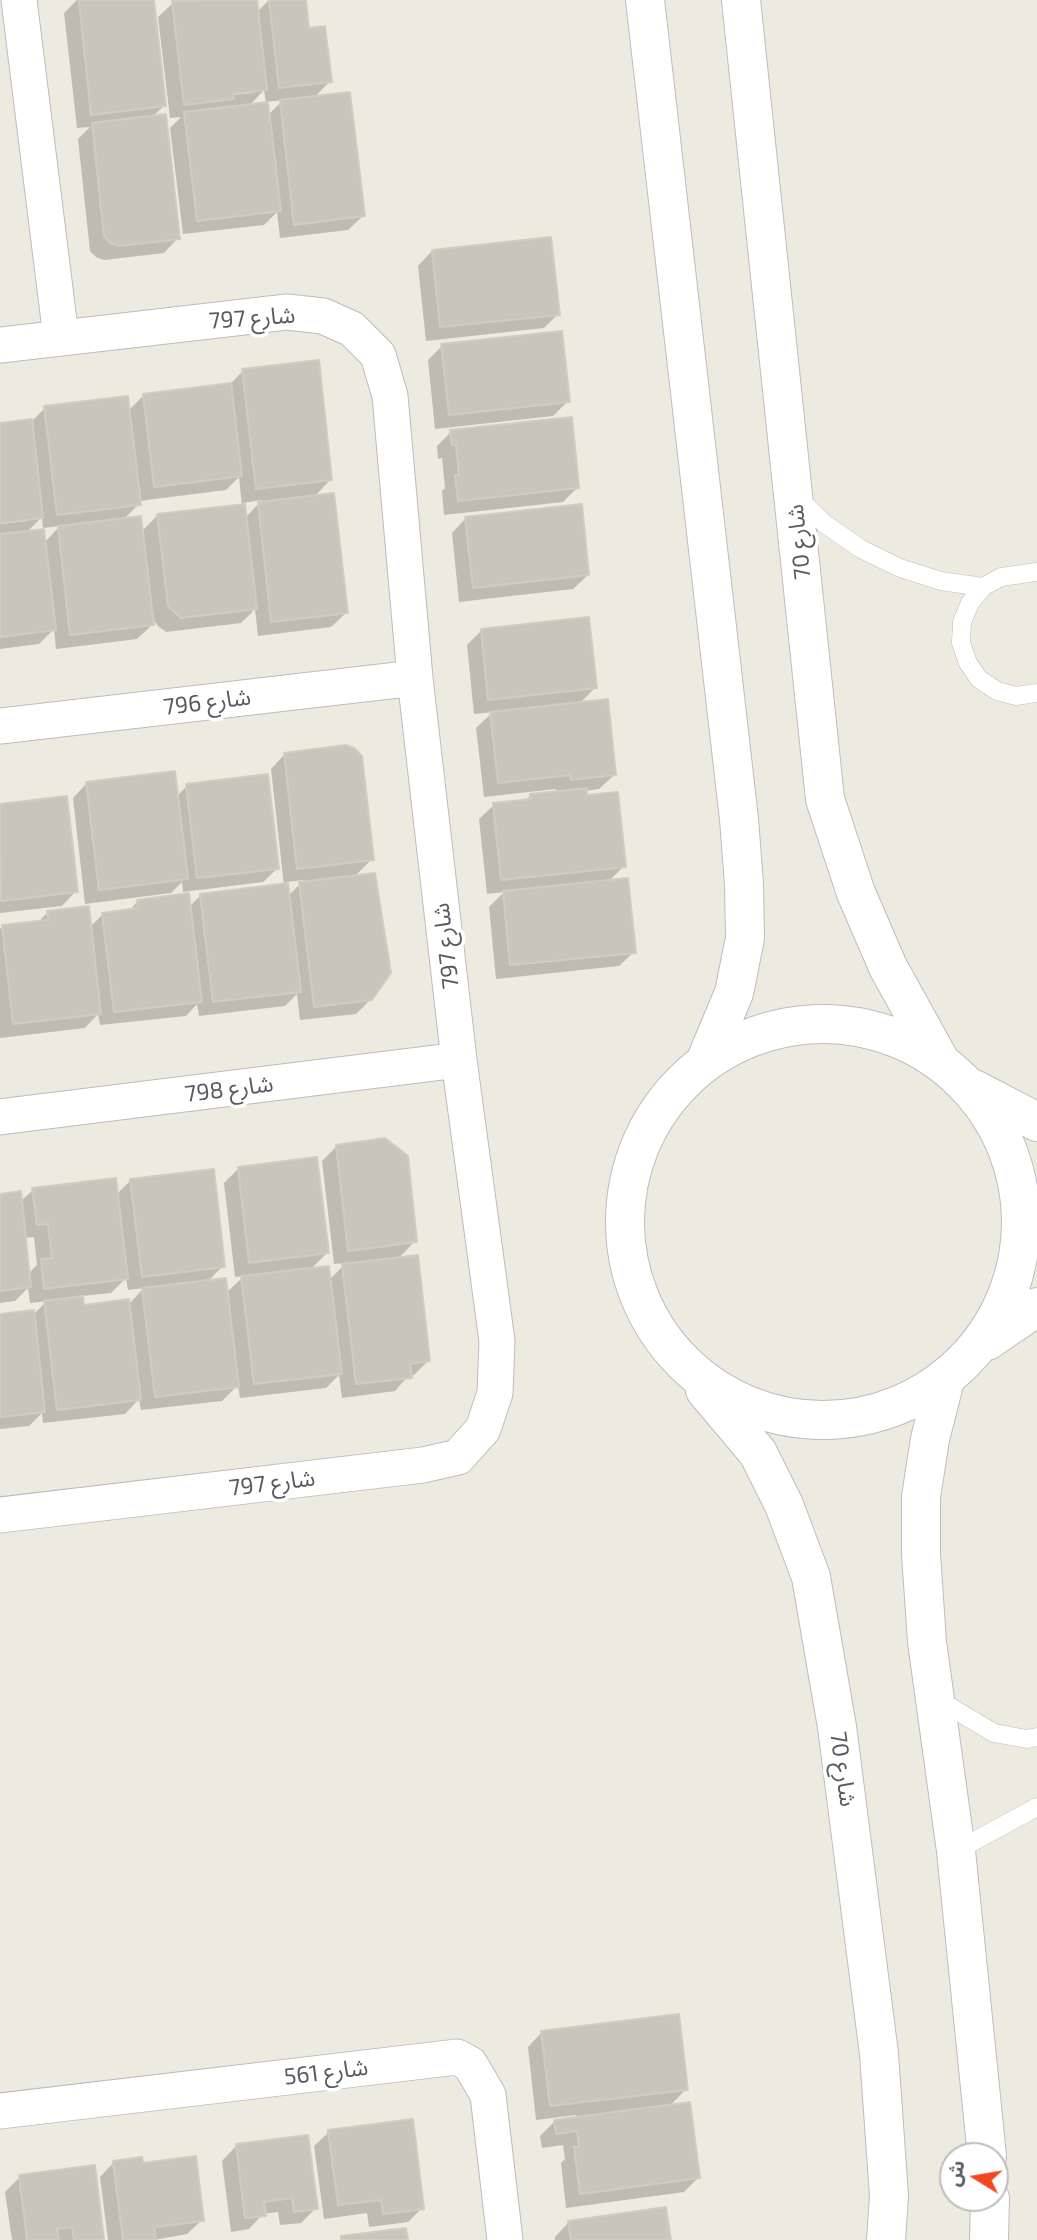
<!DOCTYPE html>
<html>
<head>
<meta charset="utf-8">
<style>
	body { margin:0 }
	#map { position:relative; width:1037px; height:2240px; overflow:hidden; background:#edebdf; font-family:"Exo 2","Noto Sans Arabic",sans-serif }
	canvas { display:block }
	.north { position:absolute; left:939px; top:2142px; width:70px; height:70px; box-sizing:border-box; background:#fff; border:2px solid #bcbdc0; border-radius:50%; rotate:281deg; font-size:19px; font-weight:700; line-height:28px; text-align:center; color:#585b61 }
	.north::after { content:''; display:block; margin:auto; width:24px; height:32px; background:#f24820; clip-path:polygon(50% 0,100% 100%,50% 72%,0 100%) }
</style>
</head>
<body>
<div id="map">
<canvas width="1037" height="2240"></canvas>
<div class="north">ش</div>
</div>
<script>
const g = document.querySelector('canvas').getContext('2d');
g.lineJoin = 'round';
function paint(path, color) { g.fillStyle = color; g.fill(path, 'evenodd'); }
const toPath = rows => new Path2D(rows.map(r => 'M' + r).join(''));
function trace(path, color, width, dash) { g.strokeStyle = color; g.lineWidth = width; g.lineCap = dash ? 'butt' : 'round'; g.setLineDash(dash || []); g.stroke(path); }
function drawText(font, color, halo, rows, align = 'center') {
  g.font = font + ' "Exo 2","Noto Sans Arabic",sans-serif'; g.lineWidth = 7; g.setLineDash([]); g.textBaseline = 'middle'; g.strokeStyle = halo; g.fillStyle = color; for (const [text, x, y, turn = 0] of rows) {
    g.save(); g.translate(x, y); g.rotate((+turn || 0) * Math.PI / 180); g.textAlign = isNaN(turn) ? turn : align; if (halo) g.strokeText(text, 0, 0); g.fillText(text, 0, 0); g.restore();
  }
}
const shadow = toPath([
	[77,0,152,0,164,106,152,117,178,238,164,253,104,260,96,257,90,251,78,139,90,127,77,128,64,13],
	[195,0,255,0,257,12,269,0,305,0,308,30,330,81,314,98,363,216,348,230,280,238,277,212,264,225,183,234,170,128,181,117,170,118,158,17,173,3],
	[252,90,252,93,225,96,224,93],
	[264,90,266,104,249,106],
	[283,100,268,115,266,102],
	[432,251,558,314,544,328,426,341,418,266],
	[442,346,568,401,553,416,435,429,428,360],
	[243,371,330,480,313,498,346,613,331,627,258,636,255,609,241,623,166,632,158,626,151,617,152,625,137,639,56,649,54,629,39,644,0,649,0,524,28,521,28,518,0,521,0,424,30,423,45,408,128,411,144,395,228,386],
	[239,477,242,506,157,516,141,532,123,520,139,504,139,501,226,490],
	[262,500,245,518,243,503],
	[42,517,43,528,60,526,44,543,26,533],
	[451,432,578,487,563,502,444,515,442,491,445,488,442,458,438,459,437,446],
	[466,518,588,575,573,589,459,602,452,533],
	[481,631,595,688,579,704,614,775,599,789,585,791,586,797,624,866,608,882,634,952,619,966,496,979,489,907,504,892,487,894,479,819,494,805,524,802,531,795,557,793,556,789,484,797,476,728,493,712,474,714,467,645],
	[285,754,372,859,353,878,371,999,356,1014,300,1020,297,994,285,1006,199,1016,197,1004,186,1016,100,1025,98,1014,85,1028,0,1038,0,929,2,927,37,923,48,912,90,927,103,914,129,911,138,901,189,907,201,895,284,886,271,769],
	[304,880,288,896,286,882],
	[87,783,176,797,187,786,278,868,263,882,183,892,182,882,171,893,85,904,73,798],
	[65,798,76,891,62,906,0,913,0,805],
	[337,1146,415,1241,397,1260,429,1360,414,1375,409,1375,395,1391,342,1398,339,1375,326,1388,240,1398,238,1385,222,1401,141,1410,139,1399,125,1414,43,1423,42,1413,29,1426,0,1429,0,1316,33,1315,47,1301,30,1303,28,1288,15,1301,0,1303,0,1196,20,1202,33,1190,116,1195,131,1180,223,1266,207,1282,226,1293,244,1276,235,1277,224,1183,239,1168,327,1253,310,1270,329,1280,346,1263,334,1264,322,1161],
	[34,1237,37,1265,28,1274,24,1238],
	[126,1278,128,1290,144,1288,128,1305,83,1307,82,1296,111,1293],
	[542,2032,686,2089,669,2107,698,2178,684,2192,566,2208,561,2163,565,2159,563,2145,542,2148,540,2136,555,2121,576,2119,576,2115,536,2120,528,2047],
	[329,2132,422,2208,408,2222,369,2227,367,2213,324,2219,314,2146],
	[236,2146,316,2208,301,2223,280,2225,278,2212,263,2214,249,2229,231,2232,222,2161],
	[114,2162,142,2165,202,2220,187,2234,154,2240,108,2240,100,2177],
	[20,2177,102,2240,12,2240,5,2192],
	[569,2222,669,2240,555,2240,555,2237]
]);
const building = toPath([
	[79,0,154,0,166,106,91,115,79,0],
	[257,0,267,90,233,94,234,99,184,105,172,1,257,0],
	[269,0,306,0,309,28,325,26,332,82,279,88,269,0],
	[350,92,365,216,294,225,280,100,350,92],
	[268,102,281,211,197,221,184,112,268,102],
	[166,114,180,239,119,246,110,243,104,236,92,123,166,114],
	[551,237,560,315,440,327,432,250,551,237],
	[562,331,570,402,449,415,441,344,562,331],
	[319,360,332,480,256,489,242,369,319,360],
	[231,383,242,476,154,487,143,394,231,383],
	[128,396,141,505,57,515,44,406,128,396],
	[572,417,579,488,458,501,455,475,459,475,456,445,452,445,450,430,572,417],
	[32,419,43,518,0,523,0,423,32,419],
	[334,493,348,613,271,622,258,502,334,493],
	[245,504,257,609,181,618,168,606,157,514,245,504],
	[582,504,589,575,473,588,465,517,582,504],
	[141,516,154,625,70,635,58,526,141,516],
	[44,529,56,630,0,637,0,534,44,529],
	[589,617,597,688,488,700,481,629,589,617],
	[608,699,616,775,571,780,570,775,498,783,490,712,608,699],
	[346,745,354,748,362,756,374,860,297,869,284,753,346,745],
	[175,771,188,879,99,890,86,782,175,771],
	[268,774,279,869,197,878,186,784,268,774],
	[587,788,587,795,618,792,626,867,501,880,493,803,531,799,530,794,587,788],
	[67,796,78,892,1,901,0,804,67,796],
	[375,873,391,973,372,1000,314,1007,299,882,375,873],
	[628,878,636,953,510,965,503,891,628,878],
	[288,883,301,992,213,1002,200,894,288,883],
	[189,893,202,1002,114,1012,102,913,138,908,137,900,189,893],
	[89,906,101,1014,13,1024,2,925,48,920,47,911,89,906],
	[385,1138,408,1156,417,1242,348,1251,336,1145,385,1138],
	[317,1157,329,1253,249,1263,238,1167,317,1157],
	[214,1169,225,1267,142,1277,130,1179,214,1169],
	[116,1178,128,1279,44,1289,41,1259,52,1258,48,1224,37,1225,32,1188,116,1178],
	[21,1191,31,1287,0,1291,0,1194,21,1191],
	[418,1255,430,1361,410,1364,412,1378,356,1384,342,1264,418,1255],
	[329,1266,342,1374,254,1384,241,1276,329,1266],
	[226,1278,239,1387,155,1397,142,1288,226,1278],
	[83,1296,84,1305,129,1299,141,1400,57,1410,44,1301,83,1296],
	[34,1310,45,1412,0,1417,0,1314,34,1310],
	[679,2014,688,2090,550,2106,541,2031,679,2014],
	[690,2102,700,2178,580,2194,574,2147,579,2147,577,2131,556,2134,554,2120,690,2102],
	[413,2119,424,2209,383,2214,381,2200,338,2205,328,2130,413,2119],
	[308,2135,318,2209,294,2212,292,2198,264,2202,266,2216,245,2218,236,2144,308,2135],
	[196,2156,204,2221,154,2227,156,2240,123,2240,113,2161,142,2157,143,2163,196,2156],
	[95,2165,104,2240,74,2240,72,2227,57,2229,59,2240,27,2240,19,2175,95,2165],
	[666,2207,671,2240,571,2240,568,2221,666,2207],
	[406,2228,408,2240,341,2240,341,2236,406,2228]
]);
const lane = toPath([
	[798,498,825,524,861,549,900,568,941,581,983,587],
	[1037,572,1001,577,983,587,970,603,962,622,961,643,968,663,979,679,997,691,1016,696,1037,693],
	[935,1698,994,1733,1027,1739,1037,1737],
	[956,1851,1037,1807]
]);
const street = toPath([
	[19,0,61,337],
	[0,345,287,312,323,316,352,329,378,355,390,396,415,678,459,1060,497,1341,495,1393,483,1429,458,1457,423,1465,0,1515],
	[0,726,415,678],
	[0,1117,459,1060],
	[0,2111,457,2057,470,2064,488,2095,505,2240]
]);
const secondary = toPath([
	[645,0,739,819,744,884,745,938,734,993,705,1062],
	[741,0,825,799,856,893,888,967,940,1061],
	'625 1222a198 198 0 1 1 396 0a198 198 0 1 1-396 0Z',
	[974,1089,1037,1122],
	[987,1341,1037,1307],
	[945,1380,930,1439,921,1497,921,1554,927,1642,956,1851,987,2156],
	[705,1390,758,1453,784,1505,811,1577,837,1727,879,2054,889,2196,886,2240],
	[989,2240,990,2198]
]);
const streetNames = [
	["شارع 797",252,318,-4],
	["شارع 70",799,542,-96],
	["شارع 796",207,702,-7],
	["شارع 797",446,946,-97],
	["شارع 798",229,1089,-7],
	["شارع 797",272,1483,-7],
	["شارع 70",843,1769,82],
	["شارع 561",326,2072,-7]
];
paint(shadow, '#0003');
paint(building, '#c7c5bc');
trace(building, '#d1cdbd', 2);
trace(lane, '#babcc2', 19);
trace(street, '#babcc2', 37);
trace(secondary, '#babdc4', 40);
trace(lane, '#fff', 18);
trace(street, '#fff', 35);
trace(secondary, '#fff', 38);
drawText('23px', '#585b61', '#fff', streetNames);
</script>
</body>
</html>
